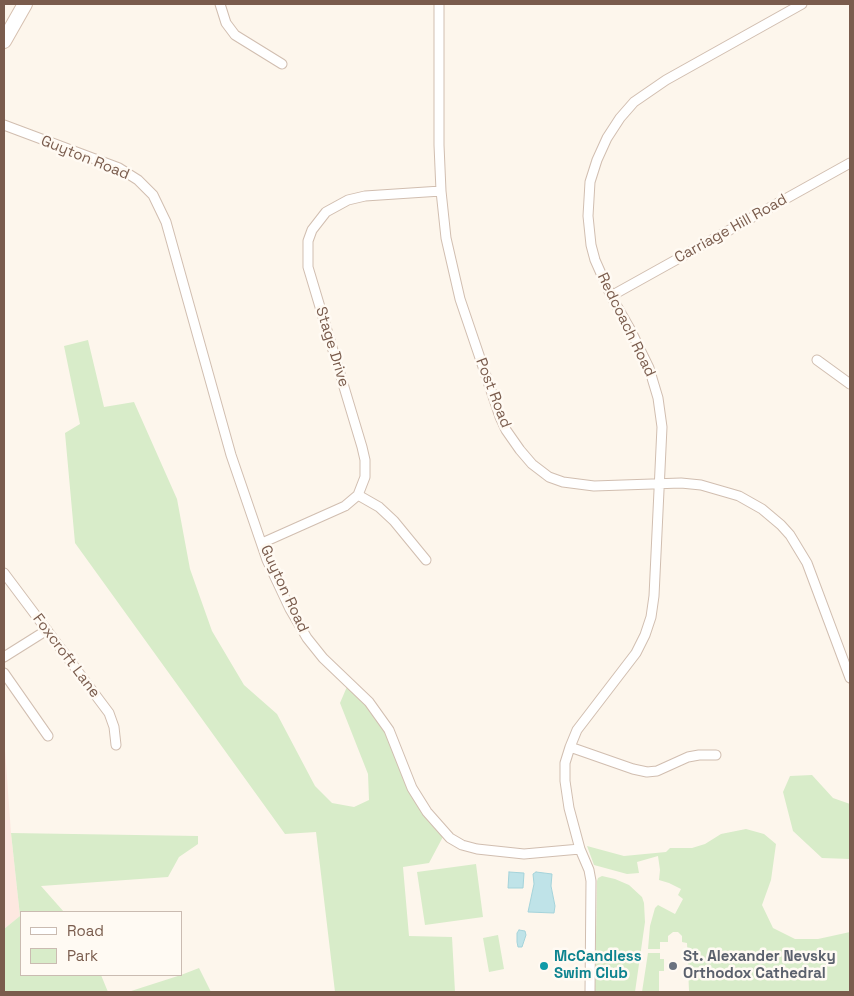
<!DOCTYPE html>
<html>
<head>
<meta charset="utf-8">
<style>
	body { margin:0 }
	#map { position:relative; width:854px; height:996px; overflow:hidden; background:#fdf6ec; font-family:"Space Grotesk",sans-serif }
	canvas { display:block }
	.frame { position:absolute; inset:0; border:5px solid #7a5c4d; pointer-events:none }
	.legend { position:absolute; left:20px; top:911px; width:162px; height:65px; box-sizing:border-box; background:#fffaf3; border:1px solid #cabbb1; margin:0; padding:6px 9px; list-style:none; font-size:15px; color:#7a5c4d }
	.legend li { display:flex; align-items:center; gap:10px; height:25px }
	.legend b { width:25px; border:1px solid #cabbb1 }
</style>
</head>
<body>
<div id="map">
<canvas width="854" height="996"></canvas>
<div class="frame"></div>
<ul class="legend">
<li><b style="height:6px;background:#fff"></b>Road</li>
<li><b style="height:14px;background:#d8ecc9"></b>Park</li>
</ul>
</div>
<script>
const g = document.querySelector('canvas').getContext('2d');
g.lineJoin = 'round';
function paint(path, color) { g.fillStyle = color; g.fill(path, 'evenodd'); }
const toPath = rows => new Path2D(rows.map(r => 'M' + r).join(''));
function trace(path, color, width, dash) { g.strokeStyle = color; g.lineWidth = width; g.lineCap = dash ? 'butt' : 'round'; g.setLineDash(dash || []); g.stroke(path); }
function drawText(font, color, halo, rows, align = 'center') {
  g.font = font + ' "Space Grotesk",sans-serif'; g.lineWidth = 5; g.setLineDash([]); g.textBaseline = 'middle'; g.strokeStyle = halo; g.fillStyle = color; for (const [text, x, y, turn = 0] of rows) {
    g.save(); g.translate(x, y); g.rotate((+turn || 0) * Math.PI / 180); g.textAlign = isNaN(turn) ? turn : align; if (halo) g.strokeText(text, 0, 0); g.fillText(text, 0, 0); g.restore();
  }
}
const commercial = toPath([
	[4,736,11,833,20,916,4,929]
]);
const green = toPath([
	[88,340,104,407,134,402,177,499,190,569,212,631,244,685,277,714,315,786,332,803,354,807,369,800,368,774,340,703,349,682,382,719,412,788,445,833,429,863,403,867,409,936,452,937,455,992,335,992,316,832,285,834,75,543,65,433,80,424,64,346],
	[812,775,833,798,850,804,850,859,822,858,793,831,783,792,790,776],
	[746,829,764,834,776,844,771,880,762,905,773,928,795,939,818,939,850,932,850,992,689,991,687,943,682,942,682,936,678,932,673,932,668,936,668,942,660,942,660,949,648,949,650,926,655,908,658,905,675,914,683,899,678,895,681,889,669,883,659,880,660,870,658,856,637,862,639,873,627,874,594,865,587,846,624,856,666,852,670,848,692,848,705,844,721,834],
	[11,833,198,836,198,844,179,857,168,877,41,886,64,912,21,912,21,975,101,975,108,992,4,992,4,929,20,916],
	[476,864,483,917,425,925,417,872],
	[602,876,615,879,629,885,642,897,644,903,645,922,635,992,595,992,597,881,598,878],
	[498,935,504,969,489,972,483,938],
	[648,953,660,953,660,959,664,959,664,971,659,971,659,991,667,992,642,992],
	[199,968,211,992,128,992,181,975]
]);
const water = toPath([
	[509,872,524,873,523,888,508,888,509,872],
	[536,872,552,874,551,886,555,906,554,913,528,912,534,884,533,874,536,872],
	[519,930,525,931,526,935,522,947,518,947,517,942,517,933,519,930]
]);
const street = toPath([
	[220,4,226,23,235,35,282,64],
	[439,4,439,145,441,191,446,238,460,299,500,417,506,430,520,450,532,464,549,477,563,482,594,486,681,483,701,485,739,496,762,509,781,525,790,535,807,563,850,678],
	[4,125,119,168,138,180,153,195,166,222,231,455,267,560,290,609,307,638,323,658,369,702,389,730,412,788,427,812,450,838,462,845,477,849,524,854,580,849],
	[611,296,850,163],
	[817,360,850,384],
	[358,495,379,507,394,521,426,560],
	[262,543,345,506,358,495,365,477,365,460,362,447,308,267,308,241,312,230,326,212,348,200,365,196,441,191],
	[4,573,109,713,114,727,116,745],
	[4,657,47,630],
	[4,673,48,736],
	[570,747,633,769,647,772,657,771,688,757,699,755,716,755],
	[590,992,591,881,589,870,580,849,569,808,565,781,565,763,570,747,577,730,636,653,645,635,651,617,654,596,662,427,658,398,649,368,630,329,611,296,595,260,591,245,588,216,590,182,597,160,607,138,620,118,634,102,666,80,802,4]
]);
const secondary = toPath([
	[4,41,25,4]
]);
const markers = [
	[544,966,5,"#0f9aa8"],
	[673,966,5,"#6b7280"]
];
const streetNames = [
	["Guyton Road",85,158,22],
	["Carriage Hill Road",731,229,-29],
	["Redcoach Road",626,325,64],
	["Stage Drive",332,347,73],
	["Post Road",493,393,69],
	["Guyton Road",284,589,65],
	["Foxcroft Lane",66,656,53]
];
const cultureNames = [
	["McCandless",554,957],
	["Swim Club",554,974]
];
const worshipNames = [
	["St. Alexander Nevsky",683,957],
	["Orthodox Cathedral",683,974]
];
paint(commercial, '#fde8e0');
paint(green, '#d8ecc9');
paint(water, '#bfe3e8');
trace(water, '#a5d3da', 1);
trace(street, '#d1beb0', 11);
trace(secondary, '#d6c0b0', 16);
trace(street, '#fff', 9);
trace(secondary, '#fff', 14);
for (const [x, y, r, color] of markers) { const dot = new Path2D(); dot.arc(x, y, r, 0, 2 * Math.PI); g.fillStyle = color; g.fill(dot); trace(dot, '#fffaf3', 2); }
drawText('15px', '#7a5c4d', '#fffaf3', streetNames);
drawText('bold 15px', '#0d838f', '#fffaf3', cultureNames, 'left');
drawText('bold 15px', '#5b616d', '#fffaf3', worshipNames, 'left');
</script>
</body>
</html>
